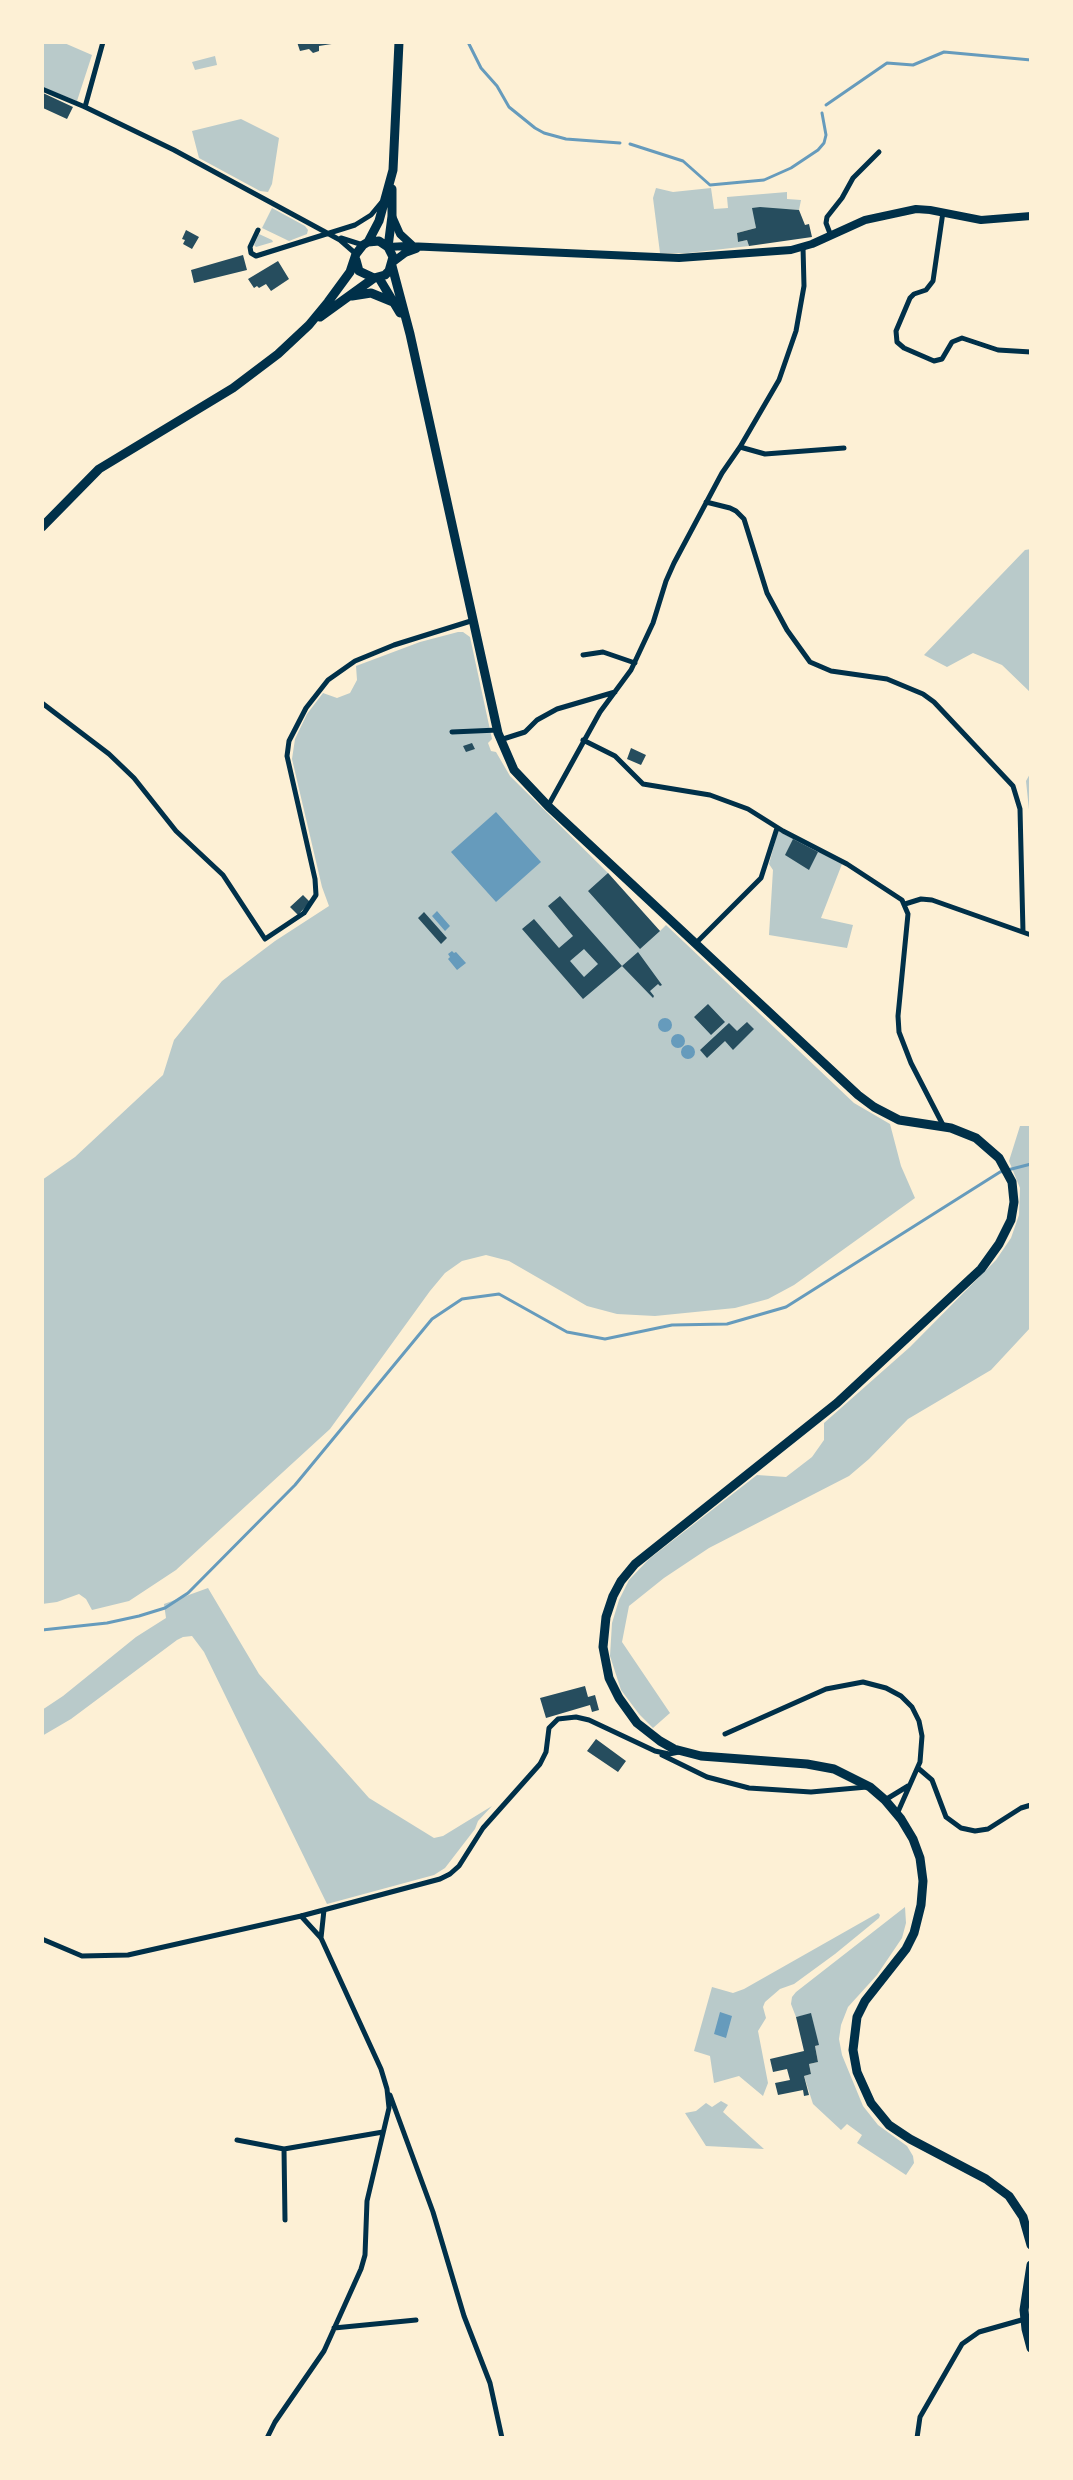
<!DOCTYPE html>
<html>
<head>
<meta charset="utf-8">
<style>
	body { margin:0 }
	#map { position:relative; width:1073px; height:2480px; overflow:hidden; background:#fdf0d5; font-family:Jost,sans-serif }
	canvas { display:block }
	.frame { position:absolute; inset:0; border:44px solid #fdf0d5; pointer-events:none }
</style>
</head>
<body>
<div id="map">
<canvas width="1073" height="2480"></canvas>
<div class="frame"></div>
</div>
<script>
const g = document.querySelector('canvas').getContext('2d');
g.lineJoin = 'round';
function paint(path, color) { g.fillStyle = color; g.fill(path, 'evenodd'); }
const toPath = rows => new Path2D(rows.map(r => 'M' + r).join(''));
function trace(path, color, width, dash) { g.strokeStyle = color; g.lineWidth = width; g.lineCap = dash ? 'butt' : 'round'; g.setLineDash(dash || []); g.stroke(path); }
const green = toPath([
	[42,42,62,42,92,55,77,101,42,87],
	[215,56,217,65,195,70,192,62],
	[241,119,279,138,272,184,268,192,260,191,199,158,192,131],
	[656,188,673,192,711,188,714,209,728,208,727,197,787,192,787,199,801,200,799,210,753,208,756,228,737,233,738,242,747,240,749,246,688,253,660,253,653,198],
	[272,208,305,226,308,230,307,234,289,241,262,228],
	[259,234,272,240,273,242,256,247,254,245],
	[1031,549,1031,693,1002,665,973,653,947,667,924,655,1025,550],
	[458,632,463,632,470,637,492,739,488,743,491,751,496,752,510,776,608,873,660,931,666,925,854,1103,890,1124,901,1166,915,1198,794,1285,768,1299,735,1308,655,1316,617,1314,587,1306,509,1261,486,1255,462,1261,445,1273,430,1291,330,1429,176,1570,129,1601,92,1610,86,1599,79,1594,57,1602,42,1604,42,1180,75,1157,163,1075,174,1040,222,981,275,941,329,906,322,887,292,759,295,739,307,714,323,693,337,698,350,693,357,680,356,666,420,642],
	[1031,772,1031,829,1026,781],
	[778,831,842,864,821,918,853,925,847,948,769,935,773,870,769,864],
	[1020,1126,1031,1126,1031,1327,991,1370,908,1419,869,1459,849,1476,709,1548,664,1578,629,1606,622,1642,670,1713,653,1728,639,1714,621,1690,610,1656,612,1623,619,1600,629,1580,649,1559,757,1475,786,1477,812,1457,824,1440,824,1423,910,1347,996,1260,1011,1238,1019,1215,1020,1188,1009,1161],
	[208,1588,259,1674,369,1798,434,1838,443,1836,492,1806,478,1821,475,1829,445,1868,434,1875,327,1904,204,1652,192,1636,183,1637,177,1640,71,1719,42,1736,42,1710,63,1696,136,1637,166,1618,164,1604],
	[905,1907,906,1923,902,1938,877,1975,848,2007,841,2025,839,2039,842,2055,863,2106,878,2125,907,2146,913,2156,914,2163,906,2175,857,2143,862,2135,847,2124,841,2130,813,2104,804,2076,811,2074,809,2064,818,2062,815,2046,818,2045,811,2014,796,2017,791,2004,792,1997,796,1992],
	[878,1913,880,1915,879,1918,835,1954,794,1984,780,1989,765,2002,763,2007,766,2018,758,2031,768,2083,763,2096,739,2076,714,2083,710,2056,694,2051,712,1987,733,1993,744,1989],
	[721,2101,728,2105,723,2112,764,2149,706,2146,685,2113,696,2111,706,2103,712,2107]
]);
const water = toPath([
	[496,812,541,862,496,902,451,852],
	[437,911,450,926,445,931,432,916],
	[452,951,454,953,456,952,466,963,457,970,448,959,450,957,448,954],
	'658 1025a7 7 0 1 1 14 0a7 7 0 1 1-14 0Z',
	'671 1041a7 7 0 1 1 14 0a7 7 0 1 1-14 0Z',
	'681 1052a7 7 0 1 1 14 0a7 7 0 1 1-14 0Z',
	[720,2012,732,2016,726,2038,714,2034]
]);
const stream = toPath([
	[468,42,481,68,497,86,509,107,535,128,544,133,566,139,620,143],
	[826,105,887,63,913,65,944,52,1031,60],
	[630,144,683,161,710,185,764,180,791,168,818,150,824,143,826,135,822,113],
	[42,1630,107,1623,139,1616,165,1608,188,1593,295,1485,432,1319,462,1299,499,1294,567,1332,605,1339,672,1325,727,1324,786,1307,1000,1172,1031,1164]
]);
const building = toPath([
	[297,42,338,42,338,43,319,46,319,51,313,53,309,49,300,51],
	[43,93,73,107,67,119,43,108],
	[760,207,799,210,805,225,809,224,812,237,749,246,747,240,738,242,737,233,756,228,752,208],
	[186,230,199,237,192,249,183,244,185,240,182,239],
	[243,255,247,270,194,283,191,270],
	[278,261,289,279,271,291,266,284,259,288,257,286,254,288,248,279],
	[472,743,475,749,466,752,463,746],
	[631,748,646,755,641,765,627,759],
	[793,839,818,852,809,870,785,855],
	[608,873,660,931,640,949,588,891],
	[303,895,310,902,298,915,290,907],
	[560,896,622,966,583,999,522,929,534,919,559,948,573,936,548,906],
	[584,949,598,964,584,977,570,961],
	[424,912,447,938,441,944,418,918],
	[638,952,662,985,660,986,658,984,650,991,654,996,653,998,622,966],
	[708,1004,725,1022,711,1035,694,1017],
	[747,1022,754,1029,733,1050,725,1041,707,1058,700,1050,729,1023,737,1031],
	[585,1686,588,1697,595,1695,599,1710,592,1712,590,1705,546,1718,540,1698],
	[596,1739,626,1761,618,1772,587,1751],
	[811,2013,819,2045,815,2046,818,2062,809,2064,811,2074,804,2076,809,2095,804,2096,803,2090,778,2095,775,2083,790,2080,787,2069,773,2072,770,2059,804,2051,796,2017]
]);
const minor = toPath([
	[42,89,85,107,174,150,340,240,356,254],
	[85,107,103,42],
	[943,212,933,281,926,290,914,294,910,298,896,331,897,342,904,348,934,361,942,359,952,342,962,338,998,350,1031,352],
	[258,230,250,247,251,253,256,256,355,225,371,215,381,203],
	[831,236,826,223,827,217,842,198,853,178,879,152],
	[341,238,363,245],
	[740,447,765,454,844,448],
	[706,502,730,508,736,511,744,519,767,593,787,630,810,662,831,671,887,679,923,694,934,702,1013,786,1020,809,1023,932],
	[583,655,603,652,635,663],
	[42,703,109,754,134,778,176,831,223,875,265,939,304,913,316,895,315,879,287,756,289,741,306,708,328,680,355,661,394,645,474,620],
	[452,732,498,730],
	[500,740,525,732,537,720,557,709,615,692],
	[583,740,615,756,643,784,710,795,748,809,783,831,847,864,902,900,908,914,898,1016,899,1032,911,1063,944,1127],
	[548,806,600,712,631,670,653,623,666,581,674,563,722,473,740,447,779,380,796,331,804,286,803,247],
	[905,904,921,899,932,900,1031,935],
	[696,943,761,878,777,828],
	[725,1734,826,1689,863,1682,886,1688,901,1696,912,1707,919,1721,922,1736,920,1762,897,1814],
	[662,1755,707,1777,749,1788,811,1792,867,1787],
	[918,1768,932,1780,946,1817,961,1828,975,1831,988,1829,1021,1808,1031,1805],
	[885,1800,908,1786],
	[321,1938,324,1910],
	[42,1939,82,1956,128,1955,301,1916,440,1879,450,1874,459,1866,483,1828,540,1764,546,1752,549,1728,558,1719,576,1717,589,1720,655,1751,669,1754,679,1752],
	[390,2095,433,2212,464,2316,490,2383,502,2438],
	[237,2140,284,2149,383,2132],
	[284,2149,285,2220],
	[334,2328,416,2320],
	[267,2438,275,2422,324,2351,361,2269,365,2255,367,2201,389,2108,387,2089,381,2069,321,1938,301,1916],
	[917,2438,920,2417,962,2344,979,2332,1025,2319]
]);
const secondary = toPath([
	[392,216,400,234,413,246],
	[388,247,407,246,679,258,791,250,812,244,865,220,916,209,930,210,981,220,1031,216],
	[393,262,405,253,416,249]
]);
const primary = toPath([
	[368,242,379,221,393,170,399,42],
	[388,247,392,216,392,189],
	[392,266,410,334,498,733,514,770,548,806,858,1095,874,1107,899,1120,951,1128,976,1138,999,1158,1012,1182,1014,1202,1011,1220,999,1244,981,1269,837,1403,635,1564,621,1581,613,1596,606,1617,603,1647,609,1678,619,1698,637,1723,660,1741,674,1749,701,1756,807,1764,834,1769,870,1787,885,1800,901,1819,913,1839,920,1858,923,1881,921,1905,914,1933,906,1949,865,2001,857,2017,853,2050,857,2072,871,2103,889,2125,910,2139,986,2179,1009,2196,1023,2217,1031,2245],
	[379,278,400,313],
	[352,296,371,293,393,302],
	[320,317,374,278],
	[42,527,99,469,233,388,278,354,309,325,328,302,350,272,356,254,363,245,368,242,379,241,388,247,393,257,389,271,385,275,374,278,359,271,356,260],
	[1031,2265,1024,2310,1026,2329,1031,2348]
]);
paint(green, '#b9caca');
paint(water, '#669bbc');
trace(stream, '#669bbc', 3);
paint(building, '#264d5e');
trace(minor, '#003049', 5);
trace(secondary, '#003049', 8);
trace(primary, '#003049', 9);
</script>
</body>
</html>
